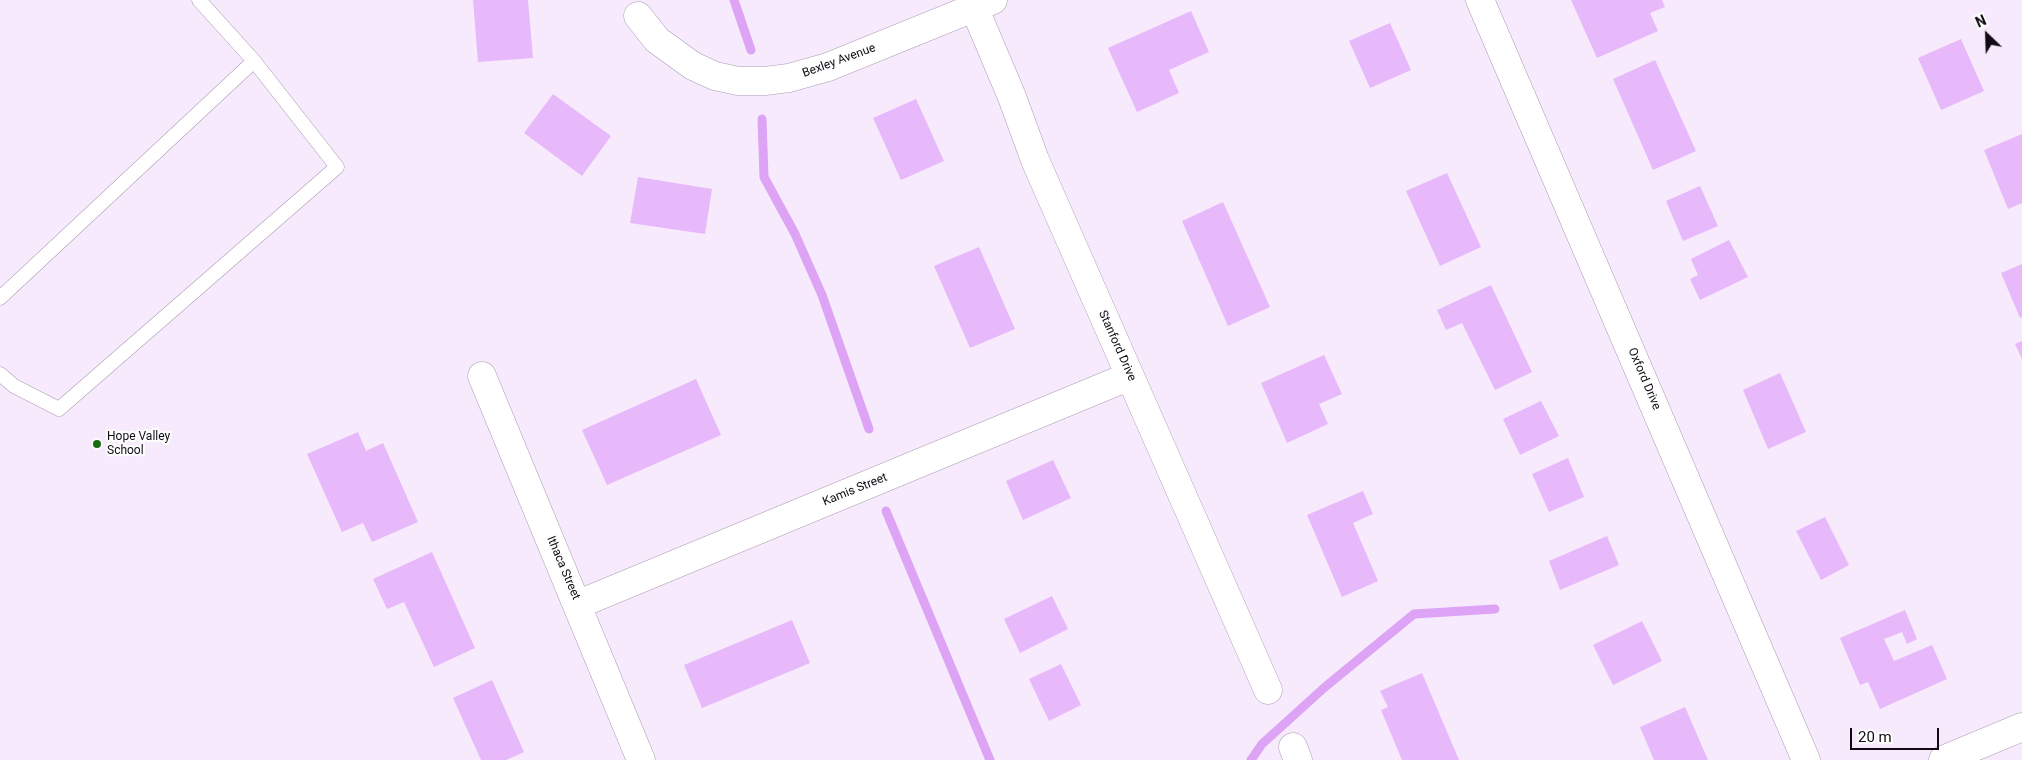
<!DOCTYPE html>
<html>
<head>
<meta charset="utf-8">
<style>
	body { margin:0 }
	#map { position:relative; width:2022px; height:760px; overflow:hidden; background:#f7eafc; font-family:Roboto,sans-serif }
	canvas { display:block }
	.north { position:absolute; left:1962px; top:10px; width:50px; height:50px; -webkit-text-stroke:4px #fdfdfd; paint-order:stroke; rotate:336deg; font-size:14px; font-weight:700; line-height:20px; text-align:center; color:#110c14 }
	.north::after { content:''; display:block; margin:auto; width:18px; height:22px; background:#110c14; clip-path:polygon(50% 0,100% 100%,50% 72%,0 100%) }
	.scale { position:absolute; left:1850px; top:728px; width:89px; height:22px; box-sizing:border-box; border:2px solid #110c14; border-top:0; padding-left:6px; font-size:15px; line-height:18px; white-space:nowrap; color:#110c14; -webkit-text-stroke:4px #fdfdfd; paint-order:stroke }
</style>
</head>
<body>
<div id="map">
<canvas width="2022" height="760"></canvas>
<div class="north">N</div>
<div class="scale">20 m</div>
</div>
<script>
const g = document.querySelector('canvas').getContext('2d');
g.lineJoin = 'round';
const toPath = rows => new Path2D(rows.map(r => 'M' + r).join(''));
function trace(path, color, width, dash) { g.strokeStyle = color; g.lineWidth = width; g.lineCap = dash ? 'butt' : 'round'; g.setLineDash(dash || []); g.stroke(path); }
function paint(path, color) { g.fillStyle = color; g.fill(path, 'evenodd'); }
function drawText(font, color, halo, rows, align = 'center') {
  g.font = font + ' Roboto,sans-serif'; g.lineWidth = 4.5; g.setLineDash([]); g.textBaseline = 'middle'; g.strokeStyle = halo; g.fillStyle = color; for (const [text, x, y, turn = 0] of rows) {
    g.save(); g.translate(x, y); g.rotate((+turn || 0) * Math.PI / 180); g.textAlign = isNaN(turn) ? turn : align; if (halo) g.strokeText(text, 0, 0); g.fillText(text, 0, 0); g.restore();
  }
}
const stream = toPath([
	[734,0,751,50],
	[762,119,764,177,795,234,822,295,869,429],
	[886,511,990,760],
	[1251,760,1262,744,1325,687,1414,614,1495,609]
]);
const building = toPath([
	[473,0,528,0,533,58,478,62],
	[1571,0,1662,0,1665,7,1650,13,1658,31,1597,58],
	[1191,11,1209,52,1169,70,1179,93,1137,112,1108,48],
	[1390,23,1411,70,1370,88,1349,41],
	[1961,39,1984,91,1941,110,1918,58],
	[1655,60,1696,151,1653,170,1613,79],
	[553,94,611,136,582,176,524,133],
	[916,99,944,161,901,180,873,118],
	[2022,134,2022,203,2008,209,1984,150],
	[1447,173,1481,247,1440,266,1406,191],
	[638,177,712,189,705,234,630,223],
	[1700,186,1718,226,1683,241,1666,201],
	[1223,202,1270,307,1228,326,1182,221],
	[1729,240,1748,277,1700,300,1690,279,1698,275,1691,259],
	[979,247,1015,329,970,348,934,266],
	[2022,264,2022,317,2020,318,2001,273],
	[1491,285,1532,372,1495,390,1462,323,1446,330,1437,310],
	[2022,341,2022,359,2015,344],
	[1324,355,1342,394,1319,404,1328,424,1287,443,1261,383],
	[1780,373,1806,432,1768,449,1743,390],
	[696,379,721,435,607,485,582,430],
	[1541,401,1559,436,1520,455,1503,419],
	[358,432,366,451,383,443,418,522,372,542,363,523,342,532,307,454],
	[1568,458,1584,497,1549,512,1532,474],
	[1053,460,1071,498,1023,520,1006,481],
	[1363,491,1373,514,1353,523,1378,581,1342,597,1307,515],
	[1825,517,1849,565,1821,580,1796,531],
	[1607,536,1619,565,1560,590,1549,561],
	[432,552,475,648,434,667,404,602,387,609,373,579],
	[1052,596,1068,629,1020,653,1004,619],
	[1905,610,1917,639,1907,644,1902,632,1884,639,1894,661,1932,645,1947,679,1880,709,1868,682,1860,685,1840,638],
	[792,620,810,663,702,708,684,665],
	[1642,621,1662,661,1613,685,1593,645],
	[1061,664,1081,705,1049,721,1029,679],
	[1422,673,1459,760,1402,760,1381,710,1388,707,1380,691],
	[492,680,524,752,506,760,481,760,453,698],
	[1685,707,1708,760,1654,760,1640,727]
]);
const service = toPath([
	[0,298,254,61,199,0],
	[0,374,14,386,59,409,337,167,254,61]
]);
const minor = toPath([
	[971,0,1012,97,1035,160,1268,690],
	[1480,0,1806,760],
	[638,16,657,40,693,66,715,76,738,81,765,81,789,78,828,67,993,0],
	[482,376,641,760],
	[579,604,1130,376],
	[1293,747,1298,760],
	[1943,760,2022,727]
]);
const markers = [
	[97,444,5,"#196c12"]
];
const streetNames = [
	["Bexley Avenue",839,61,-20],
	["Stanford Drive",1117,346,66],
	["Oxford Drive",1644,379,67],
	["Kamis Street",855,490,-22],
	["Ithaca Street",563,568,67]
];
const poiNames = [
	["Hope Valley",107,437],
	["School",107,451]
];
trace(stream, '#dda3f5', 9);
paint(building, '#e7b9fa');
trace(service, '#ab9cb1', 15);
trace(minor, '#ab9cb1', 29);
trace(service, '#fff', 14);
trace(minor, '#fff', 28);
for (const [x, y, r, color] of markers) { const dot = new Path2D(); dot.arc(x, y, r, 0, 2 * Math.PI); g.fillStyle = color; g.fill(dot); trace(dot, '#fdfdfd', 2); }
drawText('12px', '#110c14', '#fdfdfd', streetNames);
drawText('12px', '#110c14', '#fdfdfd', poiNames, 'left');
</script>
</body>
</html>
